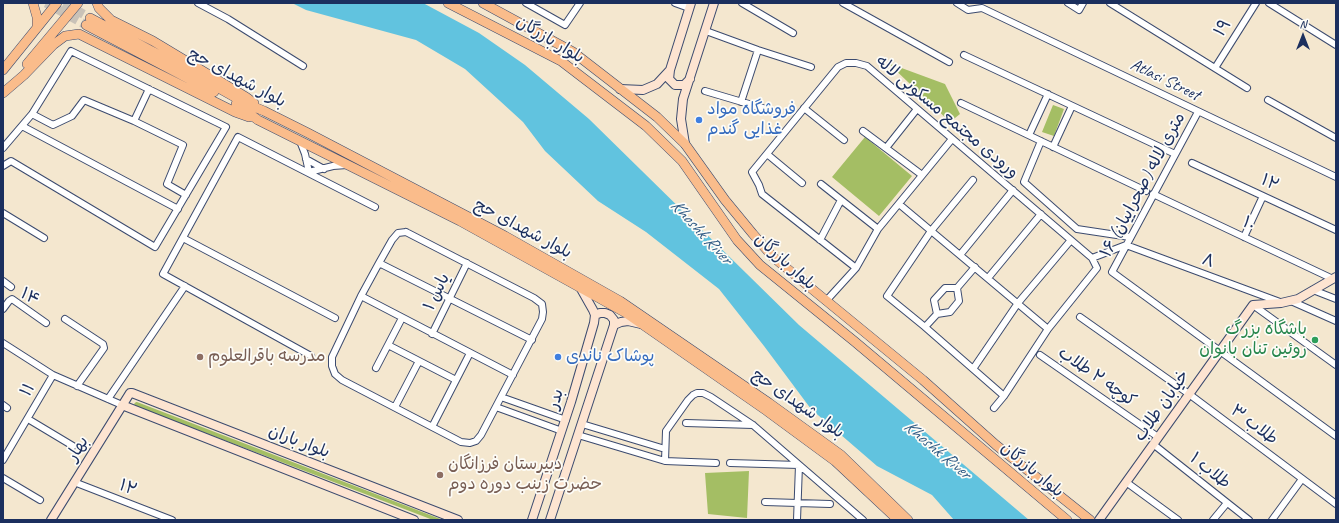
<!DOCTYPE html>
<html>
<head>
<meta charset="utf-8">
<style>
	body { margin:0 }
	#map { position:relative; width:1339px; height:523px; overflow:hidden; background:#f4e7cf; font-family:Caveat,sans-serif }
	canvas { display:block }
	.frame { position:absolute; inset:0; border:4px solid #1b2f5e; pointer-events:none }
	.north { position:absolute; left:1283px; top:16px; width:40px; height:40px; -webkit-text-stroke:3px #fdfcf7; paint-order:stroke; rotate:0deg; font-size:11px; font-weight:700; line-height:16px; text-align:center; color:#1b2f5e }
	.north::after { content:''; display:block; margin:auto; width:14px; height:18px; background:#1b2f5e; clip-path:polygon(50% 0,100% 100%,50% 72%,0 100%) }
</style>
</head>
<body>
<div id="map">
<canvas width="1339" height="523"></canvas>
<div class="frame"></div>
<div class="north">N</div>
</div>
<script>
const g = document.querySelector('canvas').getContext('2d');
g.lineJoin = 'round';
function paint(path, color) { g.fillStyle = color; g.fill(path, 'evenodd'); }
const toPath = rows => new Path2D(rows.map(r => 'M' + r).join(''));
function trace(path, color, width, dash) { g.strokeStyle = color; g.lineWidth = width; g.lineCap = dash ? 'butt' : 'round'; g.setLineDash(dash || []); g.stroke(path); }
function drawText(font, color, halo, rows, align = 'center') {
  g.font = font + ' Caveat,"Playpen Sans Arabic",sans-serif'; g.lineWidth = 3.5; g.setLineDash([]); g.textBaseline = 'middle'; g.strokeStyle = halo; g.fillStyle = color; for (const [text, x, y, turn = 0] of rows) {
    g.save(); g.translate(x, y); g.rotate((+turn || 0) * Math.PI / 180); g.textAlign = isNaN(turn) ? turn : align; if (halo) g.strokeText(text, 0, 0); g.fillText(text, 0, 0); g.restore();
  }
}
const green = toPath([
	[888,63,945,84,960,114,950,122],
	[1053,105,1064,109,1054,136,1042,132],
	[865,137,912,176,879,216,832,177],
	[136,402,137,402,443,520,433,520,135,406,134,404],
	[749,471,747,518,708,514,705,473]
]);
const water = toPath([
	[292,3,423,3,479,33,525,65,589,119,799,325,1029,520,954,520,932,495,877,466,811,409,764,346,719,289,646,232,598,201,545,151,523,122,465,69,416,40,306,10]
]);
const primaryTunnel = toPath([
	[46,3,86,25],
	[64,3,90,18]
]);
const street = toPath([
	[198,3,228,19,303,66],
	[526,3,565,25,580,3],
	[675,3,689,8],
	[742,3,793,33],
	[843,3,949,62],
	[957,3,968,10,982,8,1336,177],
	[1068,3,1079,10,1083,3],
	[1110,3,1247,88],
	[1269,3,1336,45],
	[706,31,758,50,811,67],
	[964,55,1175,154],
	[1215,68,1256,3],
	[705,91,776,112],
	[1268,100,1336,138],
	[741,102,758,50],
	[961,103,1146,191],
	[804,108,844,140],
	[1198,112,1112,272,1336,436],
	[134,121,183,145,167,184,186,195],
	[22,126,178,209],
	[863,131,922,175],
	[1029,135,1048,94],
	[300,141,305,154,309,172,333,166,347,165],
	[1041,141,1024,182,1077,229,1130,237],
	[1053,147,1072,106],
	[3,148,32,114,53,125,72,116,84,100,134,121,149,89],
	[886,148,917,109],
	[767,154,802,183],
	[306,159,324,169],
	[1192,163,1336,230],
	[3,166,11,161,155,247,226,127,71,51,32,114],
	[973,180,931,231,887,296,925,327,1004,396],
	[821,184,878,229],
	[1153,194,1333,279],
	[899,204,1048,329],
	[3,213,44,238],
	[406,232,534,298,542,304,543,312,542,319,481,435,476,441,470,443,461,442,342,380,335,374,332,366,332,357,361,296,379,263,392,240,398,233,406,232],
	[1244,237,1263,196],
	[183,238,335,318],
	[820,240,841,200],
	[960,255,1013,190],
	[379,263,532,340],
	[856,268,762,194,759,185,752,172,838,67,846,63,856,63,867,66,1092,258,1126,245,1280,302],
	[988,278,1041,214],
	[3,281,11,287],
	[1313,290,1336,299],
	[361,296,513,375],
	[826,301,856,268,878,229,952,139],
	[1291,301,1336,321],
	[1253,305,1336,365],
	[3,309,9,301,12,299,46,323],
	[937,314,934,300,945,288,957,288,975,267],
	[1080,317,1189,394,1336,504],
	[65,319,103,344,104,348,77,386],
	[925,327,937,314,950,312,959,301,957,288],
	[432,334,467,263],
	[3,343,53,375,122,405],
	[388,345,456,380],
	[1040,355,1158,437],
	[311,356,163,274,238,137,375,207],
	[376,368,402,318],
	[973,369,1018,303,1071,240],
	[501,397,566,420],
	[108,399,185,286],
	[3,405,7,408],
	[395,407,419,361],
	[496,407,562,431],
	[994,408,1004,396,1048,329,1097,268,1092,258],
	[28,419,73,446],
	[686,423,753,425],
	[582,424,665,449],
	[432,427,470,353],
	[578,435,665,461],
	[1153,444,1249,520],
	[3,460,53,375],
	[716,463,665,461,666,431,688,400,693,395,697,393,703,393,711,397,753,425,863,520],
	[730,463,799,465,797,520],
	[3,478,40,500],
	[74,482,172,520],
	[1126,482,1178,520],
	[765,502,830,504],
	[1213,520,1227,503],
	[1272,520,1302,479]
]);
const secondary = toPath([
	[670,70,669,79,675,85,684,85,690,79],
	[620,89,643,90,657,84,670,70,691,3],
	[685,144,681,119,683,99,714,3],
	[595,315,600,313,605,313,610,315,614,320,614,325],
	[122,405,414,520],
	[51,520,130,393,132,393,458,520],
	[532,520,571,402,594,323,595,315,593,310,580,287],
	[550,520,614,325,621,322,628,321,641,324],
	[1099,520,1253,305,1281,303,1298,299,1336,277]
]);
const primary = toPath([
	[33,3,37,17,37,28],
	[97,3,99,8,111,20,153,41,246,97,254,103],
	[448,3,561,61,646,126,682,161,737,240,760,265,854,341,1067,520],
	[483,3,573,52,657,117,685,144,725,200,753,234,773,257,923,380,996,445,1090,520],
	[90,18,176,64,247,104,264,111,308,133,505,236,620,301,769,403,841,455,908,520],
	[86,25,214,92],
	[27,64,78,3],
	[3,70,57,3],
	[3,93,24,75,53,45,65,36,79,34,235,112,249,117],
	[236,104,258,120,460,221,626,313,767,411,835,461,898,520]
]);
const markers = [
	[699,120,4,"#3f7fe0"],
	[1315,340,4,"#2e9e5b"],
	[200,357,4,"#8d6e63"],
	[558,357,4,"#3f7fe0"],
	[440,475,4,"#8d6e63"]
];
const streetNames = [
	["۱۹",1223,28,-57],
	["بلوار بازرگان",550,40,31],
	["بلوار شهدای حج",237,78,28],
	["Atlasi Street",1165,80,26],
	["ورودی مجتمع مسکونی لاله",947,117,40],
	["۱۲",1270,183,25],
	["۱۶ متری لاله (صحراییان)",1143,185,-62],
	["۱۰",1249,224,25],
	["بلوار شهدای حج",523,229,28],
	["۸",1208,261,20],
	["بلوار بازرگان",785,262,42],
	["یاس ۱",437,292,-64],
	["۱۴",30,297,28],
	["کوچه ۲ طلاب",1097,377,35],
	["۱۱",28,390,-60],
	["بدر",556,399,-73],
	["بلوار شهدای حج",798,404,35],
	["خیابان طلاب",1162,406,-55],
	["طلاب ۳",1254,425,37],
	["بلوار باران",299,442,21],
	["بهار",78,449,-58],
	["بلوار بازرگان",1032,470,40],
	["طلاب ۱",1210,471,39],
	["۱۲",128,488,21]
];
const shopNames = [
	["فروشگاه مواد",707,110],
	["غذایی گندم",707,130],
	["پوشاک ناندی",566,357]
];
const leisureNames = [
	["باشگاه بزرگ",1307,330],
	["روئین تنان بانوان",1307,350]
];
const educationNames = [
	["مدرسه باقرالعلوم",208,357],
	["دبیرستان فرزانگان",448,465],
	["حضرت زینب دوره دوم",448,485]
];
const waterNames = [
	["Khoshk River",701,232,47],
	["Khoshk River",937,450,40]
];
paint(green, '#a4be64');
paint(water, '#61c3df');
trace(primaryTunnel, '#c9c2b8', 9, [9, 4.5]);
trace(street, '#3c4b6f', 8);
trace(secondary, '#3c4b6f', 10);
trace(primary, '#3c4b6f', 10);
trace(street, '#fff', 6);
trace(secondary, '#fde4d1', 8);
trace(primary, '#fabc8b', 9);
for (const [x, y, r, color] of markers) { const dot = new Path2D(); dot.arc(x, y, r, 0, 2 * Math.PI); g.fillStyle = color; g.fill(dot); trace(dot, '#fdfcf7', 1.5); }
drawText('17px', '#1b2f5e', '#fdfcf7', streetNames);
drawText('17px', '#366cbe', '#fdfcf7', shopNames, 'left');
drawText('17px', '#27864d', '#fdfcf7', leisureNames, 'right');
drawText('17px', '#785e54', '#fdfcf7', educationNames, 'left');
drawText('italic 18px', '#305b85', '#fdfcf7', waterNames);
</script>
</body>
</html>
